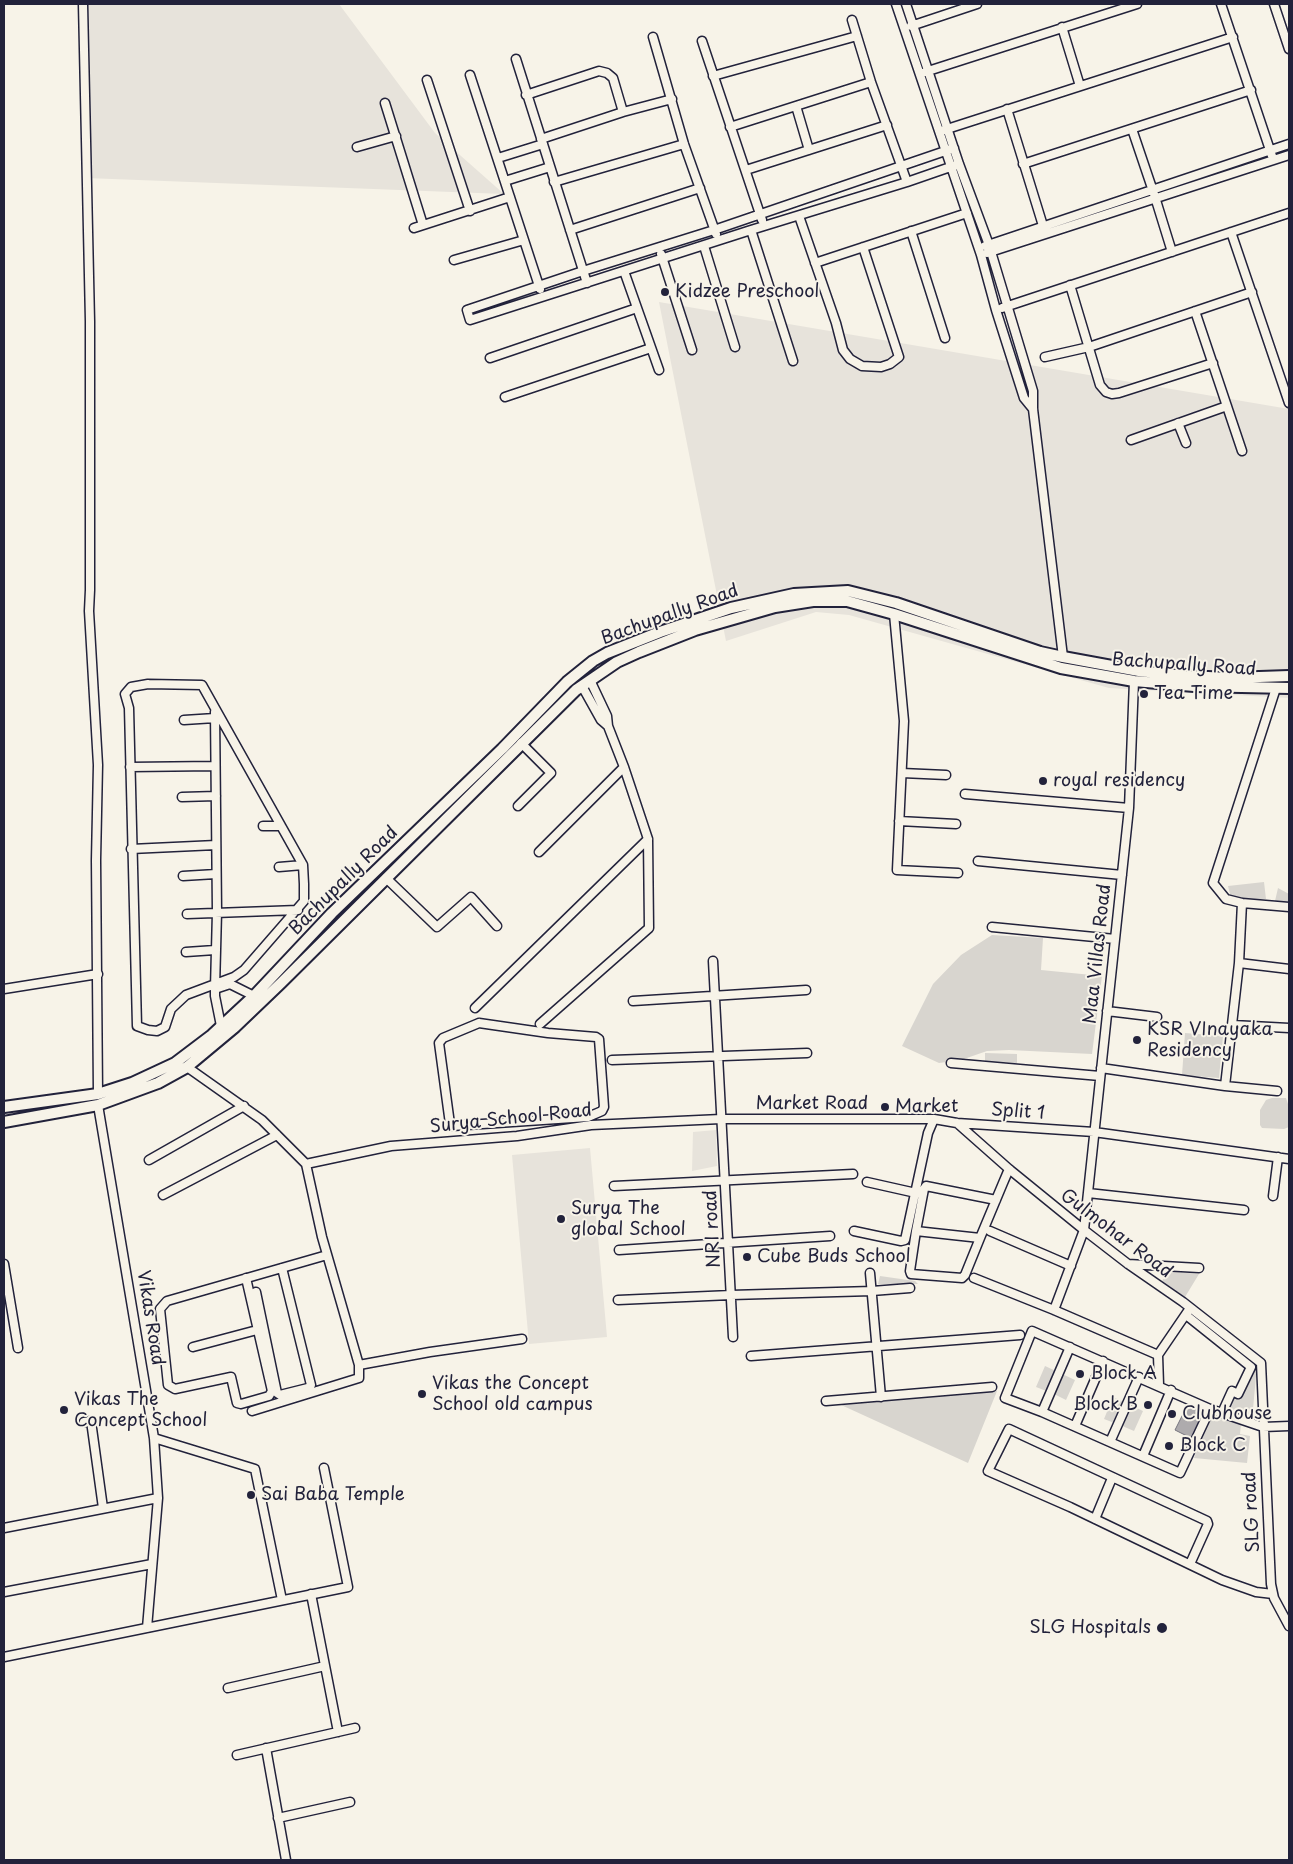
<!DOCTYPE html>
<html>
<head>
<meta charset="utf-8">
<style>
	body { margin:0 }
	#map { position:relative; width:1293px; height:1864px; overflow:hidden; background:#f7f3e8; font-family:"Playpen Sans",sans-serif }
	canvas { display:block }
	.frame { position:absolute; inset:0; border:5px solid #22223b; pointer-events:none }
</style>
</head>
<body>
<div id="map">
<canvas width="1293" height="1864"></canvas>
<div class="frame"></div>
</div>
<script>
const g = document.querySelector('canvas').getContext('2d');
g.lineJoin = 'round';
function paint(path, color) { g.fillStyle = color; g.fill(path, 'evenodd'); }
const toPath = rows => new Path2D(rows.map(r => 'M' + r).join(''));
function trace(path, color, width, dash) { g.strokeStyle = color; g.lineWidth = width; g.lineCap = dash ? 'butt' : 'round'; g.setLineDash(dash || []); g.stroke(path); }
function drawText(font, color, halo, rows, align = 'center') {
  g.font = font + ' "Playpen Sans",sans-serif'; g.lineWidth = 4; g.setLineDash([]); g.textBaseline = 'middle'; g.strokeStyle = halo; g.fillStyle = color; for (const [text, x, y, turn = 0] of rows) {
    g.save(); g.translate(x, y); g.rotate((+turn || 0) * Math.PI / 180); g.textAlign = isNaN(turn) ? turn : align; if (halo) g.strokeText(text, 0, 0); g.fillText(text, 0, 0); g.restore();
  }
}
const built = toPath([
	[82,4,339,4,435,133,504,194,86,178],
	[659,302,1289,409,1289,698,1109,688,849,615,816,612,726,641],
	[716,1130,717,1166,692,1171,693,1132],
	[590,1148,607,1337,529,1344,512,1155]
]);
const green = toPath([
	[1264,882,1266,899,1231,899,1228,886],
	[1278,888,1289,894,1289,905,1275,901],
	[992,935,1043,938,1041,970,1102,976,1092,1054,1009,1050,987,1051,961,1060,939,1063,902,1046,933,984,961,955],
	[1185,1033,1223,1036,1219,1078,1182,1075],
	[985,1053,1017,1054,1017,1063,985,1062],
	[1272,1098,1286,1098,1289,1107,1289,1127,1284,1129,1262,1128,1260,1125,1260,1110,1266,1100],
	[1168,1271,1199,1274,1185,1297,1162,1281],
	[880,1276,915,1281,918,1284,878,1284],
	[1253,1364,1257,1365,1252,1420,1225,1410,1233,1393,1239,1396],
	[1045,1366,1058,1372,1049,1392,1036,1387],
	[1060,1373,1075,1380,1066,1400,1052,1393],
	[997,1391,968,1463,839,1404],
	[1113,1397,1126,1403,1117,1424,1104,1419],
	[1128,1404,1143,1411,1134,1431,1120,1425],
	[1211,1415,1241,1424,1240,1434,1250,1436,1247,1463,1194,1458]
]);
const water = toPath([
	[1188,1404,1205,1412,1193,1439,1175,1430,1188,1404]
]);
const minor = toPath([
	[83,4,90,321,90,590,89,611,98,765,96,860,98,1094],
	[896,4,981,255,996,310,1024,398,1033,409],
	[906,4,959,164,989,245,1033,391,1033,409,1063,657],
	[1221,4,1272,156],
	[1274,4,1289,49],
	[852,20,871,82,907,182],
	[911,26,977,4],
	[1062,27,1080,86],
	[653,37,684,144,716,234],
	[702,41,762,220],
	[516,59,587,283],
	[925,72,1137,4],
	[470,75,540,289],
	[713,76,857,36],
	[427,80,470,211],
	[526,95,599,71,607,73,613,78,623,112],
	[385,103,423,225],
	[796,106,809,150],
	[1007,109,1044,229],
	[730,127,871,82],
	[1132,129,1155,197,1172,252],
	[944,130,1233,37],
	[541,139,623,112,672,99],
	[357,147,396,136],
	[954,148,714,230,583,271,467,310,470,320,751,230,907,182,959,164],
	[498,158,543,144],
	[1023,164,1251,90],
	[746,170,887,125],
	[505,181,550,167],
	[554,182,684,144],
	[799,216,836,323,843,350,850,359,862,366,881,367,890,364,899,357,863,247],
	[414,228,510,197],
	[570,230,700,188],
	[751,230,793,361],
	[911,231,945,338],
	[1231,232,1289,403],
	[704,246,735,347],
	[985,246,1289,144],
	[987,253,1289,155],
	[661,254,692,350],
	[454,260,524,240],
	[815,263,967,213],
	[624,271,659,370],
	[1070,285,1100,385,1106,392,1112,394,1119,393,1213,363],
	[1002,308,1289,213],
	[1195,311,1242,451],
	[1045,357,1089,347,1252,292],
	[490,358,637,308],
	[505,397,651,348],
	[1178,423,1186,443],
	[1131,440,1227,406],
	[894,614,904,721,897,870,958,873],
	[148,684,202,685,303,865,304,884,304,901,244,970,234,977,186,995,171,1009,165,1027,157,1031,148,1030,137,1026,129,708,125,694,131,687,148,684],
	[582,686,601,720,608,726,607,716,590,680],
	[1276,688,1213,883,1226,899,1242,903,1289,907],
	[215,712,217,912,215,988],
	[184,720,215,718],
	[130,767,215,766],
	[902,773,946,775],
	[965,794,1129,808],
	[182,797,216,796],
	[518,806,551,773,521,743],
	[899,821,956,824],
	[263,826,281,826],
	[131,849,216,845],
	[539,852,624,767],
	[978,861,1122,875],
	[279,867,303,865],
	[183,876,216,874],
	[386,878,437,927,471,897,497,926],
	[187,914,298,910],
	[992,927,1115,939],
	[186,952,215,950],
	[713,961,733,1337],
	[1239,963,1289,969],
	[4,989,98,974],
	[633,1001,806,990],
	[475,1008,648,839],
	[1107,1011,1157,1017],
	[479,1023,548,1033,596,1037,599,1039,604,1107,602,1111,588,1117,452,1126,450,1124,439,1043,443,1038,479,1023],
	[540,1024,649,928,648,839,624,767,608,726],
	[1233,1025,1289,1028],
	[221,1026,215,996,215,989,230,984,254,996],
	[612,1060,807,1053],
	[951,1063,1100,1076],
	[187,1067,262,1120,306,1164],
	[1101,1068,1225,1086,1277,1091],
	[1225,1086,1239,963,1242,903],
	[98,1105,154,1438,158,1498,147,1628],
	[957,1123,1009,1169,1084,1230,1128,1264,1183,1302,1261,1363,1271,1584,1274,1598,1289,1626],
	[149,1160,244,1106],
	[306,1164,391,1146,517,1136,591,1125,721,1119,934,1119,957,1123,1094,1132,1289,1159],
	[867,1182,916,1193],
	[614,1186,853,1174],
	[1088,1193,1244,1210],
	[163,1195,277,1135],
	[1273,1196,1278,1157],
	[996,1200,926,1186,924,1189,916,1231,910,1271,911,1274,962,1278,965,1275,980,1238,1003,1183,1009,1169],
	[854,1231,901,1241,905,1240,928,1133,934,1119],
	[916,1231,980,1238],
	[990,1231,1071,1266],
	[619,1250,830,1236],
	[4,1264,18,1348],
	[1128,1264,1199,1268],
	[870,1273,881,1397],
	[246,1278,272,1391,269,1396,241,1404,237,1403,231,1377,175,1389,168,1385,160,1309,167,1301,327,1255],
	[974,1278,1054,1310,1158,1355],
	[256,1292,277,1393,280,1395,308,1388,311,1385,282,1268],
	[618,1300,731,1295,872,1291,910,1288],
	[1054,1310,1084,1230,1129,808,1134,681],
	[1186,1315,1251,1367,1238,1394,1232,1391,1222,1413],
	[193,1347,257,1330],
	[751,1356,1020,1335],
	[359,1365,430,1352,522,1339],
	[1159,1385,1158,1355,1188,1311],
	[826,1401,992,1387],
	[1210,1409,1180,1473,1042,1412,1005,1398,1032,1331,1210,1409,1263,1427,1289,1426],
	[252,1411,359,1378,359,1365,322,1237,306,1164],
	[1042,1412,1070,1347],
	[84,1422,91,1421,103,1508],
	[1075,1426,1103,1361],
	[154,1438,255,1469,282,1600],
	[1110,1442,1139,1377],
	[1143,1456,1171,1390],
	[1095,1519,1112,1478],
	[4,1528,158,1498],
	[1190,1564,1208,1524,1207,1521,1009,1429,988,1471,1070,1507,1222,1580,1256,1592,1273,1594],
	[4,1592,152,1564],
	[311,1594,338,1732],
	[4,1657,348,1587,324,1468],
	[228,1688,325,1666],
	[266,1748,286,1860],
	[237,1755,355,1728],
	[278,1818,350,1802]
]);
const major = toPath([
	[4,1107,98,1094,132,1083,175,1063,212,1035,254,996,332,913,502,749,567,682,593,661,607,653,660,632,731,608,794,594,848,591,896,603,1040,652,1063,657,1139,671,1185,676,1230,678,1289,676],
	[4,1122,98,1105,158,1083,187,1067,235,1027,281,983,576,690,617,662,639,652,695,630,775,607,813,601,847,601,894,614,1061,668,1134,681,1194,686,1289,688]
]);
const markers = [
	[665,292,5,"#22223b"],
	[1144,694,5,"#22223b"],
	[1043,781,5,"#22223b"],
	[1137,1040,5,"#22223b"],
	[885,1107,5,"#22223b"],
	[561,1219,5,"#22223b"],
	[747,1257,5,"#22223b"],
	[1080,1374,5,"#22223b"],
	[422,1394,5,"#22223b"],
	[1148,1405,5,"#22223b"],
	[64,1410,5,"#22223b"],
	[1172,1414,5,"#22223b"],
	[1169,1446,5,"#22223b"],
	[251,1495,5,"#22223b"],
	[1162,1628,6,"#22223b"]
];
const poiNames = [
	["Kidzee Preschool",675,292],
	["Tea Time",1154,694],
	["royal residency",1053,781],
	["KSR VInayaka",1147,1030],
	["Residency",1147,1051],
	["Market",895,1107],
	["Surya The",571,1209],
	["global School",571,1230],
	["Cube Buds School",757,1257],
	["Block A",1090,1374],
	["Vikas the Concept",432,1384],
	["School old campus",432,1405],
	["Vikas The",74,1400],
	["Concept School",74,1421],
	["Block B",1138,1405,"right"],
	["Clubhouse",1182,1414],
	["Block C",1179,1446],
	["Sai Baba Temple",261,1495],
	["SLG Hospitals",1151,1628,"right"]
];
const streetNames = [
	["Bachupally Road",670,615,-20],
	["Bachupally Road",1184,665,4],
	["Bachupally Road",344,881,-45],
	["Maa Villas Road",1098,954,-84],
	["Market Road",812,1104],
	["Split 1",1018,1112,4],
	["Surya School Road",511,1119,-6],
	["NRI road",713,1229,-93],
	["Gulmohar Road",1116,1234,37],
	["Vikas Road",150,1318,81],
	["SLG road",1252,1512,-93]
];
paint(built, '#e7e3db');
paint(green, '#d8d5cf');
paint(water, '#aeabad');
trace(water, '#76747f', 1);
trace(minor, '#22223b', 11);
trace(major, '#22223b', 14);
trace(minor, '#f7f3e8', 8);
trace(major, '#f7f3e8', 10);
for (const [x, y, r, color] of markers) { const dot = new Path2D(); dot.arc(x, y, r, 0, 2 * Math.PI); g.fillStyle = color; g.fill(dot); trace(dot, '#f7f3e8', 2); }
drawText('18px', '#22223b', '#f7f3e8', poiNames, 'left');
drawText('18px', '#22223b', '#f7f3e8', streetNames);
</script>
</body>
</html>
